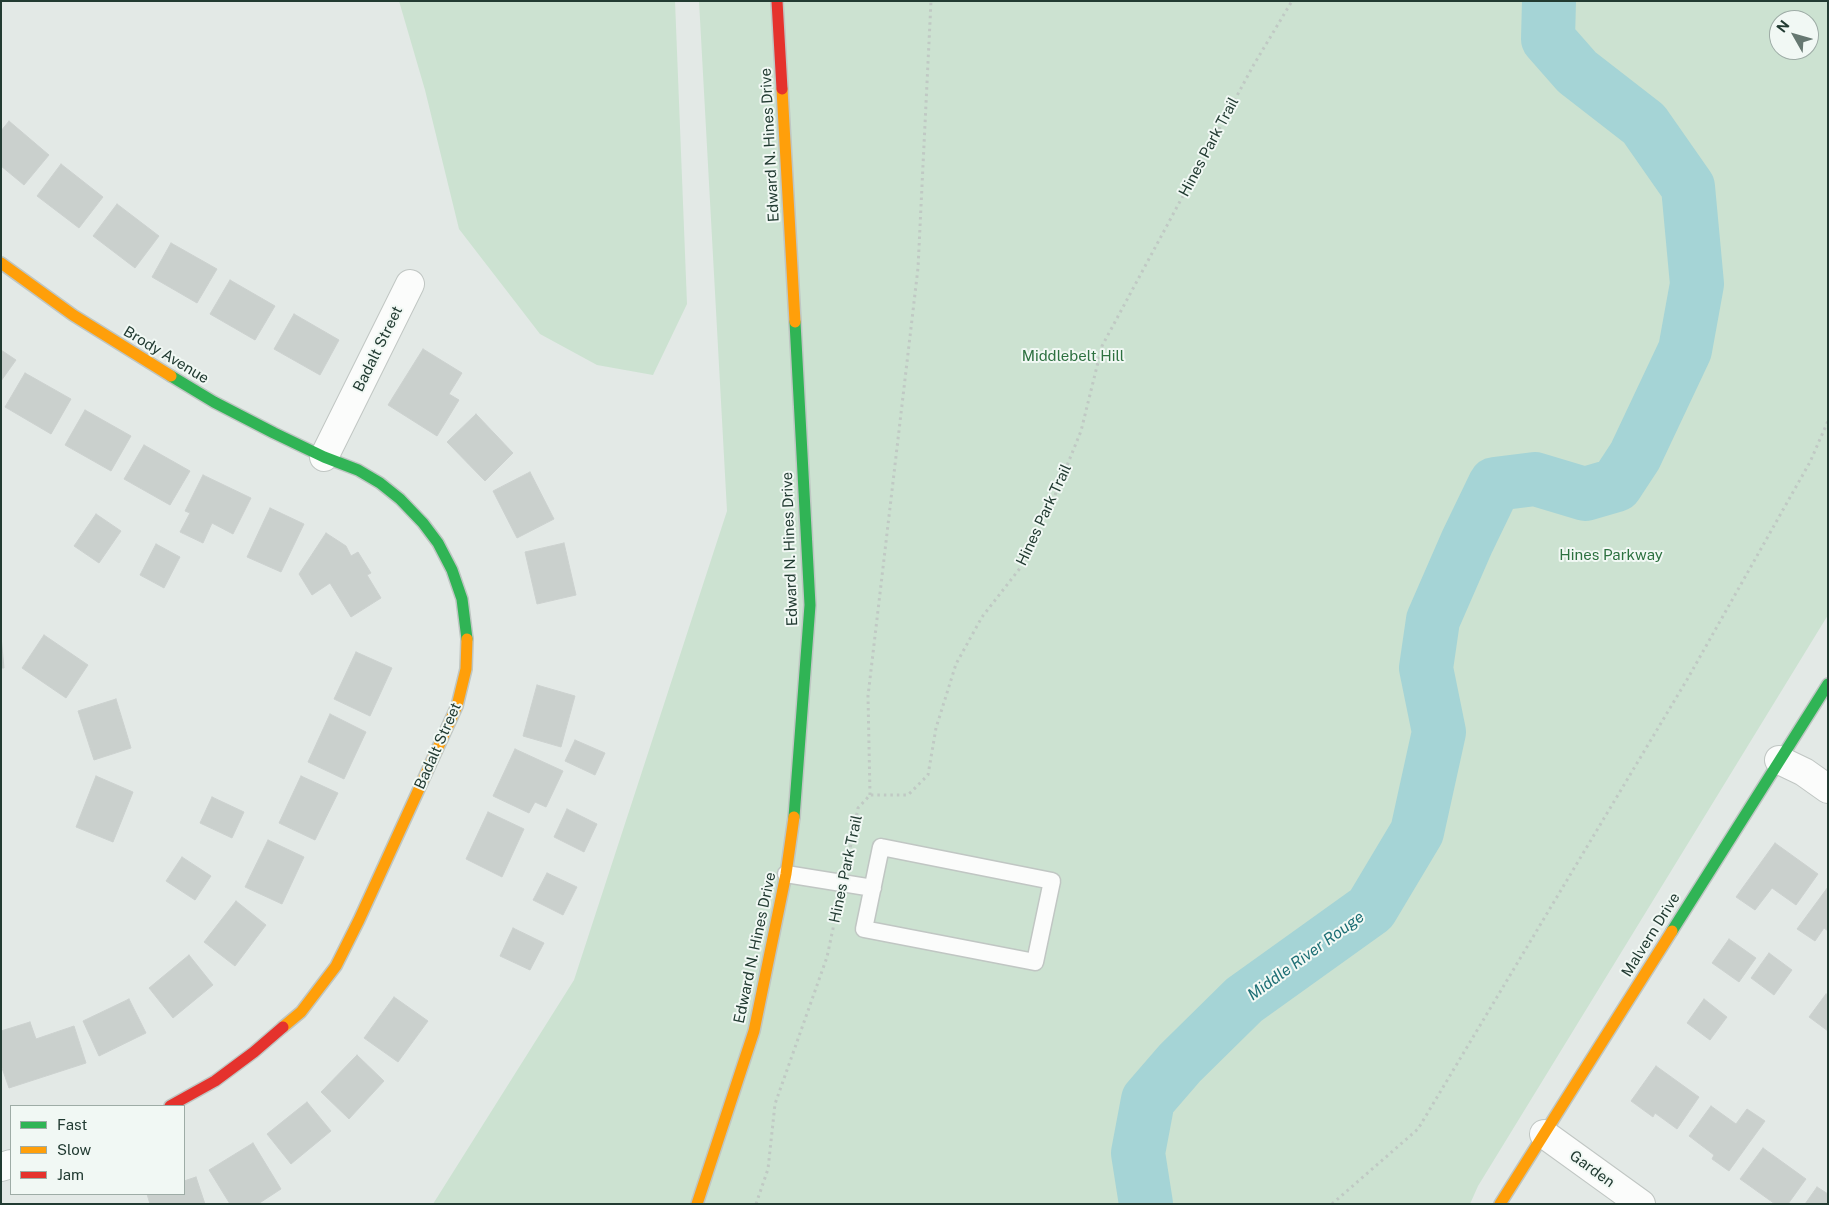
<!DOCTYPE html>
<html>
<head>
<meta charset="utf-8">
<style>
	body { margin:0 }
	#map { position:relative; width:1829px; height:1205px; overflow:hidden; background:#e3e9e6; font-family:"Public Sans",sans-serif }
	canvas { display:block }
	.frame { position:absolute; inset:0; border:2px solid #223b32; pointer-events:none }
	.legend { position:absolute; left:10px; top:1105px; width:175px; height:90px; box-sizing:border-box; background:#f1f8f4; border:1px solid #9eaca6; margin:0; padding:6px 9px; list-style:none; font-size:15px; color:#223b32 }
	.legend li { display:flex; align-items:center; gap:10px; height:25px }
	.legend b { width:25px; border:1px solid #9eaca6 }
	.north { position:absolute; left:1769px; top:10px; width:50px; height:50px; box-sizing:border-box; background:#f1f8f4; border:1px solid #9eaca6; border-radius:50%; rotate:308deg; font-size:14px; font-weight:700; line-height:20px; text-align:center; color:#223b32 }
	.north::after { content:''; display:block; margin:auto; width:18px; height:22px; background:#667871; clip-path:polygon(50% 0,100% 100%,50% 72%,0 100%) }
</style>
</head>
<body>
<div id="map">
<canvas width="1829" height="1205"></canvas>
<div class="frame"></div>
<ul class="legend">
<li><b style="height:6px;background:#30b455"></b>Fast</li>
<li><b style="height:6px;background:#ff9f0a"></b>Slow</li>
<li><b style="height:6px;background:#e5322d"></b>Jam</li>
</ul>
<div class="north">N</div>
</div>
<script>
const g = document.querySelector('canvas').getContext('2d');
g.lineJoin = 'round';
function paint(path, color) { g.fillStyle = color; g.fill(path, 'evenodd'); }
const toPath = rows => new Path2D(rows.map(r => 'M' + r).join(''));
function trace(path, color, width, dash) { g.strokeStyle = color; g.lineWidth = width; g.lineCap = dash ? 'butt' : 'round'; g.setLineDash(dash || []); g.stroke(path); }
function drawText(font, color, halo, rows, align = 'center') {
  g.font = font + ' "Public Sans",sans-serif'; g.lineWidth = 4; g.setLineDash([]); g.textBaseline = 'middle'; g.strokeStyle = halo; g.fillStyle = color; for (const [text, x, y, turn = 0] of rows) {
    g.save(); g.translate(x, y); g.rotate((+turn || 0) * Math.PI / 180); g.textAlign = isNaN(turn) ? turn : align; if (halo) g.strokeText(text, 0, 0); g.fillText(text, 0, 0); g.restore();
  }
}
const green = toPath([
	[399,1,675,1,687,304,653,375,597,365,540,334,459,229,425,90],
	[699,1,1828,1,1828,615,1478,1186,1470,1204,433,1204,574,980,727,511],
	[1779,20,1809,20,1809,50,1779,50]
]);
const river = toPath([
	[1146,1204,1138,1153,1148,1100,1180,1063,1244,1000,1371,909,1417,832,1439,732,1426,668,1433,620,1467,542,1495,484,1535,479,1585,494,1616,485,1635,456,1685,350,1697,284,1688,187,1644,124,1577,72,1548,39,1549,1]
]);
const building = toPath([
	[9,121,49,155,24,185,1,166,1,131,9,121],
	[61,164,103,197,79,228,37,196,61,164],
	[117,204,159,236,135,268,93,236,117,204],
	[171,243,217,269,197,303,152,277,171,243],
	[230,280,275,306,255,340,210,314,230,280],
	[294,314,339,340,320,375,274,349,294,314],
	[423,349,462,373,449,394,459,400,437,436,388,405,423,349],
	[1,350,16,360,1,381,1,350],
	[25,373,71,399,51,434,5,407,25,373],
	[85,410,131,436,111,471,65,445,85,410],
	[476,414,513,453,485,481,447,442,476,414],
	[144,445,190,471,170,505,124,479,144,445],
	[530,472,554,519,517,538,493,491,530,472],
	[203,475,251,498,233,534,212,523,203,543,180,532,190,513,185,511,203,475],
	[270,508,304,524,281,572,247,557,270,508],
	[96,514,121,531,99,563,74,546,96,514],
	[326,533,346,546,351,556,358,552,371,573,367,575,381,598,351,617,330,583,312,595,299,574,326,533],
	[564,543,576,595,537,604,525,552,564,543],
	[156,544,180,557,164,588,140,575,156,544],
	[44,635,88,665,66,698,22,668,44,635],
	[1,636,4,668,1,668,1,636],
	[356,652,392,668,370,716,334,699,356,652],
	[537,685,575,696,561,747,523,736,537,685],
	[116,699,131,748,94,760,78,711,116,699],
	[330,714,366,732,344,779,308,762,330,714],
	[575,740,605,753,595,775,565,761,575,740],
	[515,749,563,771,546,807,535,802,529,813,493,796,515,749],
	[96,776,133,792,113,842,76,827,96,776],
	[301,776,338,793,315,840,279,823,301,776],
	[212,797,244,812,232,838,200,823,212,797],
	[567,809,597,824,584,852,554,837,567,809],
	[488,812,524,829,502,877,466,859,488,812],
	[268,840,304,857,282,904,245,887,268,840],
	[1775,843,1818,874,1796,905,1772,888,1755,910,1736,897,1775,843],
	[182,857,211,876,195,900,166,881,182,857],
	[547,873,577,887,563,915,533,900,547,873],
	[1828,887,1828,931,1824,928,1815,941,1797,929,1828,887],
	[236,901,266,925,235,966,204,942,236,901],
	[513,928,544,943,530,970,500,956,513,928],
	[1729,939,1756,958,1739,982,1712,963,1729,939],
	[1769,953,1792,970,1774,995,1751,978,1769,953],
	[189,955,213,985,173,1018,149,988,189,955],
	[1826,994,1828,995,1828,1031,1809,1017,1826,994],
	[394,997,428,1021,398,1062,364,1038,394,997],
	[129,999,146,1033,99,1056,83,1021,129,999],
	[1704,999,1727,1017,1710,1040,1687,1023,1704,999],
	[30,1022,36,1039,74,1026,86,1063,9,1088,1,1065,1,1031,30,1022],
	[357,1055,384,1081,349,1119,321,1092,357,1055],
	[1656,1066,1699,1097,1677,1129,1655,1113,1653,1117,1631,1101,1656,1066],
	[307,1102,331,1131,291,1164,267,1134,307,1102],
	[1711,1106,1736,1124,1747,1109,1765,1121,1729,1171,1712,1159,1714,1155,1689,1136,1711,1106],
	[253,1143,281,1189,258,1204,230,1204,209,1170,253,1143],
	[1763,1148,1806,1179,1788,1204,1775,1204,1740,1179,1763,1148],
	[196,1177,205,1204,150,1204,147,1194,184,1194,184,1181,196,1177],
	[1817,1187,1828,1194,1828,1204,1805,1204,1817,1187]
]);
const path = toPath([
	[870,795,868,696,918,268,931,1],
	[848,860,858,808,870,795,908,795,928,775,936,728,956,664,982,617,1024,563,1049,510,1081,431,1102,346,1253,66,1292,1],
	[756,1204,768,1169,775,1104,827,957,838,905],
	[1332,1204,1418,1129,1688,678,1810,462,1828,421]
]);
const lane = toPath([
	[881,847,1052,881,1035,962,864,929,881,847],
	[786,874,873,888]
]);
const street = toPath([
	[324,457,410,284],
	[1779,760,1804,772,1828,789],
	[1544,1134,1641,1204],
	[1,1167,11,1164]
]);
const fast = toPath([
	[171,376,214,402,274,433,324,457,358,470,380,483,400,499,423,523,438,543,452,570,462,599,467,639],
	[794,817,810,605,795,322],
	[1672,931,1828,684]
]);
const slow = toPath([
	[782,89,795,322],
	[1,263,73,315,171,376],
	[283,1027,301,1012,336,966,359,920,457,706,466,669,467,639],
	[697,1204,754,1031,786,874,794,817],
	[1500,1204,1672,931]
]);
const jam = toPath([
	[777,1,782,89],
	[170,1106,215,1081,254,1052,283,1027]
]);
const streetNames = [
	["Edward N. Hines Drive",770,145,-93],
	["Hines Park Trail",1209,147,-62],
	["Badalt Street",378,349,-64],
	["Brody Avenue",166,355,31],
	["Hines Park Trail",1044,515,-65],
	["Edward N. Hines Drive",790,549,-92],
	["Badalt Street",438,746,-66],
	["Hines Park Trail",846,869,-78],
	["Malvern Drive",1651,935,-58],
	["Edward N. Hines Drive",755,948,-78],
	["Garden",1592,1169,36]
];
const parkNames = [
	["Middlebelt Hill",1073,356],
	["Hines Parkway",1611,555]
];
const waterNames = [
	["Middle River Rouge",1306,956,-36]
];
paint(green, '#cce2d1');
trace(river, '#a5d4d6', 54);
paint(building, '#cad0cd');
trace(building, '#ccd1cf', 1);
trace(lane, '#c0c6c3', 19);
trace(street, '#c0c6c3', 30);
trace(fast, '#bfc6c3', 14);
trace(slow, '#bfc6c3', 14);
trace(jam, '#bfc6c3', 14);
trace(path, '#c0c9c4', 3, [2.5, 4]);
trace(lane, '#fbfcfb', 16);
trace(street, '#fbfcfb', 28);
trace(fast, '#30b455', 11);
trace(slow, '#ff9f0a', 11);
trace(jam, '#e5322d', 11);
drawText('15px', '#223b32', '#f1f8f4', streetNames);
drawText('15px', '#2d7140', '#f1f8f4', parkNames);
drawText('italic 16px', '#1e6f75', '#f1f8f4', waterNames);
</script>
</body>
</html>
